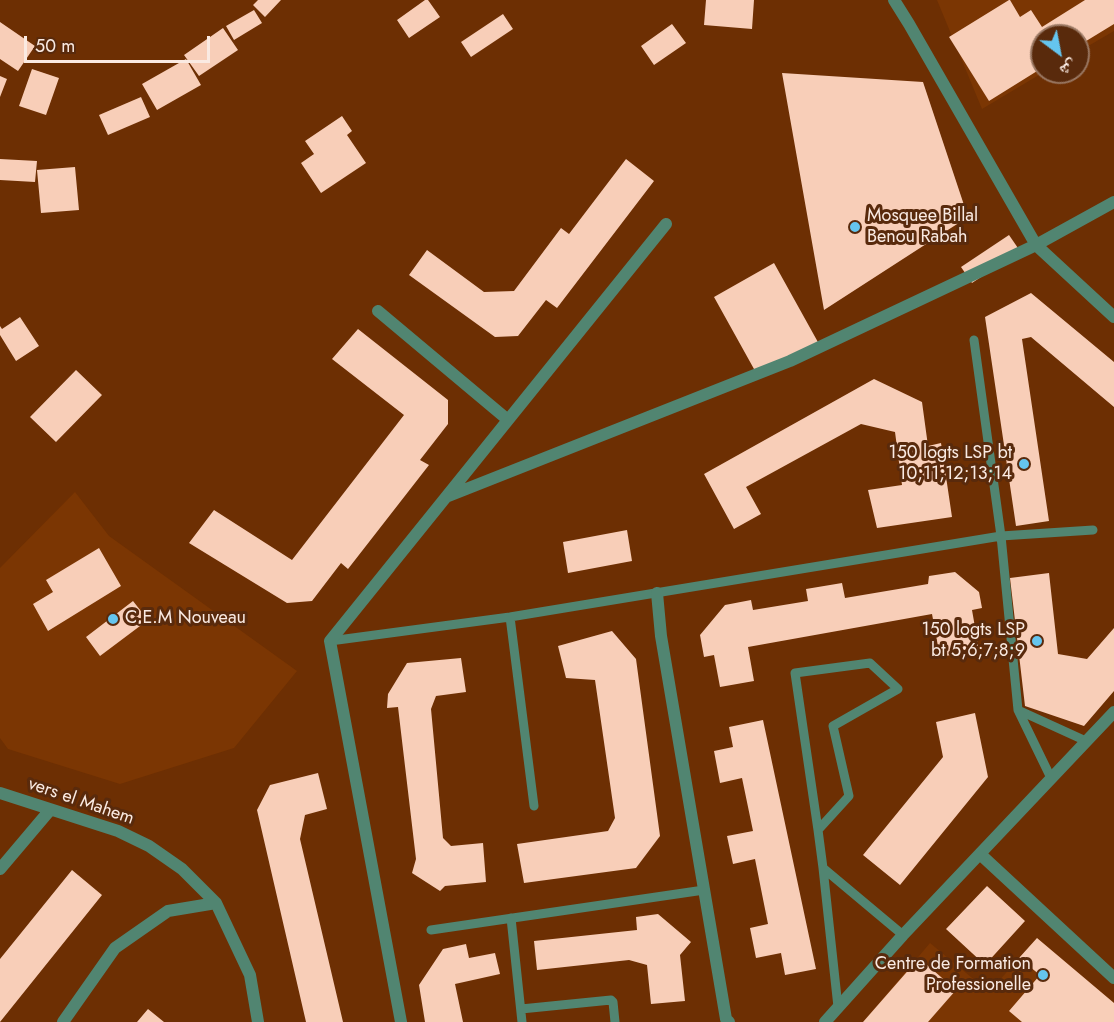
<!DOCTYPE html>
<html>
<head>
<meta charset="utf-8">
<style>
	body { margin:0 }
	#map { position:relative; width:1114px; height:1022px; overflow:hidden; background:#6d2f03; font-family:Jost,"Noto Naskh Arabic",sans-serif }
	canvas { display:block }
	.north { position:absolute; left:1030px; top:24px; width:60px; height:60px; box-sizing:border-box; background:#592a0c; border:2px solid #997762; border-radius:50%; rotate:148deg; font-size:16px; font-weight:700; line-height:24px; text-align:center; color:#faeae2 }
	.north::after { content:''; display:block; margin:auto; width:21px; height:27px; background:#65c5ee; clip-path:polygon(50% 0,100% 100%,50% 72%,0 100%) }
	.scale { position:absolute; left:24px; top:36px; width:186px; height:27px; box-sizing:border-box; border:3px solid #faeae2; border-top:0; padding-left:8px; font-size:18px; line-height:21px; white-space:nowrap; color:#faeae2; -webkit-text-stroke:4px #592a0c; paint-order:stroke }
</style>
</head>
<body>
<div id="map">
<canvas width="1114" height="1022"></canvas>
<div class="north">ش</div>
<div class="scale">50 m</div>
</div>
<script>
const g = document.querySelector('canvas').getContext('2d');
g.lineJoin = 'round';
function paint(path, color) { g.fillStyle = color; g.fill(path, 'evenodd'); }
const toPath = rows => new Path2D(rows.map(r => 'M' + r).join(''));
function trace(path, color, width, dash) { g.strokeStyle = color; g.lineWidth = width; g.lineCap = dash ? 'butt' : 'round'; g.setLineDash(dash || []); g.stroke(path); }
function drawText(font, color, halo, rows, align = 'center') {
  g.font = font + ' Jost,sans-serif'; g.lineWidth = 6; g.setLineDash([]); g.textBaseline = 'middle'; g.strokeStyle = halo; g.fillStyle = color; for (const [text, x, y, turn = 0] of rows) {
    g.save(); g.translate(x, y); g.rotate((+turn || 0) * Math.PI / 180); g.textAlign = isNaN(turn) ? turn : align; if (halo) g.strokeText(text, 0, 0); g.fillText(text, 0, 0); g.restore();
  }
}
const built = toPath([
	[937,0,1114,0,1114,31,1078,52,1078,36,1042,36,1042,72,1044,72,982,109],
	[75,492,109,536,297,671,234,748,120,784,8,749,0,738,0,568],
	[1037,938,1114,1003,1114,1022,863,1022,930,943,989,992]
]);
const building = toPath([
	[258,0,281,0,265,17,253,5],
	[425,0,428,0,440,17,409,38,397,20],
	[706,0,754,0,752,29,704,25],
	[1009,0,1010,0,1020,17,1031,10,1042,27,1085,0,1114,0,1114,24,1078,46,1078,36,1042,36,1042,68,989,101,949,37],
	[254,10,262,23,234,40,226,26],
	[503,14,513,29,471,57,461,42],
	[0,22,35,46,18,71,0,59],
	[672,24,686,43,654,65,641,46],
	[223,28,238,50,199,76,184,55],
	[186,59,201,85,157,110,142,84],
	[32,69,59,78,46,115,19,106],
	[782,73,923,82,968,217,824,310],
	[0,76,7,79,0,97],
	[141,97,150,117,108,135,99,115],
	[342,116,352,131,347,135,366,163,321,193,301,163,314,154,305,141],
	[0,159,37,161,35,182,0,180],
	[626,159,654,181,557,308,546,300,518,336,495,337,409,275,427,250,484,292,514,291,561,228,569,234],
	[75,167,79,210,41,213,37,170],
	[1009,235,1020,251,972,283,961,267],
	[774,263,819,344,759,378,714,297],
	[1031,293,1114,362,1114,407,1031,337,1022,339,1049,521,1016,526,985,317],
	[20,317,39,346,16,361,0,335,0,326,2,329],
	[358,329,448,400,448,424,420,460,429,465,348,569,341,563,312,601,287,603,189,543,214,510,292,560,404,415,332,359],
	[76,370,102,395,56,442,30,417],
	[874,379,922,402,928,446,941,443,952,517,877,528,868,490,902,485,895,432,861,424,746,487,761,514,734,529,704,474],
	[627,530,632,561,568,573,563,542],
	[99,548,121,586,48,631,33,604,53,592,46,580],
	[955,572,979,592,982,608,972,610,979,650,940,657,932,614,748,647,754,681,720,687,714,655,704,657,700,635,725,605,751,600,753,610,808,601,806,589,842,583,845,598,928,584,929,576],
	[1049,573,1058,654,1087,659,1114,628,1114,691,1084,726,1025,706,1010,578],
	[133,601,148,620,100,656,86,637],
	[612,631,636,659,660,836,636,868,524,883,517,844,608,831,615,818,595,680,566,678,558,646],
	[461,658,466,692,436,696,431,709,443,838,451,846,483,843,486,882,445,886,440,891,412,873,416,859,398,707,387,708,388,694,407,663],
	[975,713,988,777,900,885,863,855,943,757,936,722],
	[763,720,816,969,785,975,781,953,756,958,750,928,768,924,755,859,733,864,727,836,753,831,742,778,720,783,714,751,733,747,729,727],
	[318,773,327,809,305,815,300,839,343,1022,306,1022,257,810,270,785],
	[72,870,102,895,0,1022,0,959],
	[987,886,1025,921,985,965,946,929],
	[658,914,691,942,680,955,685,1001,651,1004,647,965,629,960,537,970,534,941,637,930,636,917],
	[1037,938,1114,1003,1114,1022,1022,1022,1009,1011,1040,975,1019,958],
	[466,944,469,958,495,953,500,974,455,984,463,1022,425,1022,419,985,443,949],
	[919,958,956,990,928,1022,863,1022],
	[148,1009,164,1022,137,1022]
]);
const service = toPath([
	[974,340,1001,536,1018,710,1086,741],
	[510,617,534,806],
	[330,641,510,617,1001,536,1093,530],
	[1018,710,1051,778],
	[818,830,849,796,833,726,898,689,870,663,795,673,818,830,823,868,903,935],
	[823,868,838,1007],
	[511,918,522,1022],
	[431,930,704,890],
	[521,1009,611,1000,613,1002,615,1022]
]);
const minor = toPath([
	[894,0,909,24,1036,245,1114,317],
	[378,311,508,420],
	[446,497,790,361,1036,245,1114,202],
	[657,593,661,636,726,1019,729,1022],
	[0,793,118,831,149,846,182,869,216,903,250,975,258,1022],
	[980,854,1114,978],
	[0,869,50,810],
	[63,1022,115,948,168,911,216,903],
	[401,1022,330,641,666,224],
	[825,1022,903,935,1114,712]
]);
const markers = [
	[855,227,6,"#65c5ee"],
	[1024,464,6,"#65c5ee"],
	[113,619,6,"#65c5ee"],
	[1037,641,6,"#65c5ee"],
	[1043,975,6,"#65c5ee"]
];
const poiNames = [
	["Mosquee Billal",867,217,"left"],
	["Benou Rabah",867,238,"left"],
	["150 logts LSP bt",1012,454],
	["10;11;12;13;14",1012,475],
	["C.E.M Nouveau",125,619,"left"],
	["150 logts LSP",1025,631],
	["bt 5;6;7;8;9",1025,652],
	["Centre de Formation",1031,965],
	["Professionelle",1031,986]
];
const streetNames = [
	["vers el Mahem",81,802,19]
];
paint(built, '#7b3603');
paint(building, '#f8ceb8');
trace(service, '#518571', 9);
trace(minor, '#518571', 12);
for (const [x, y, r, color] of markers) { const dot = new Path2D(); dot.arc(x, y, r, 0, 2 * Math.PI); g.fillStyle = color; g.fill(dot); trace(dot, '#592a0c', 2); }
drawText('18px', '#faeae2', '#592a0c', poiNames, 'right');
drawText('18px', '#faeae2', '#592a0c', streetNames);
</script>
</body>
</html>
